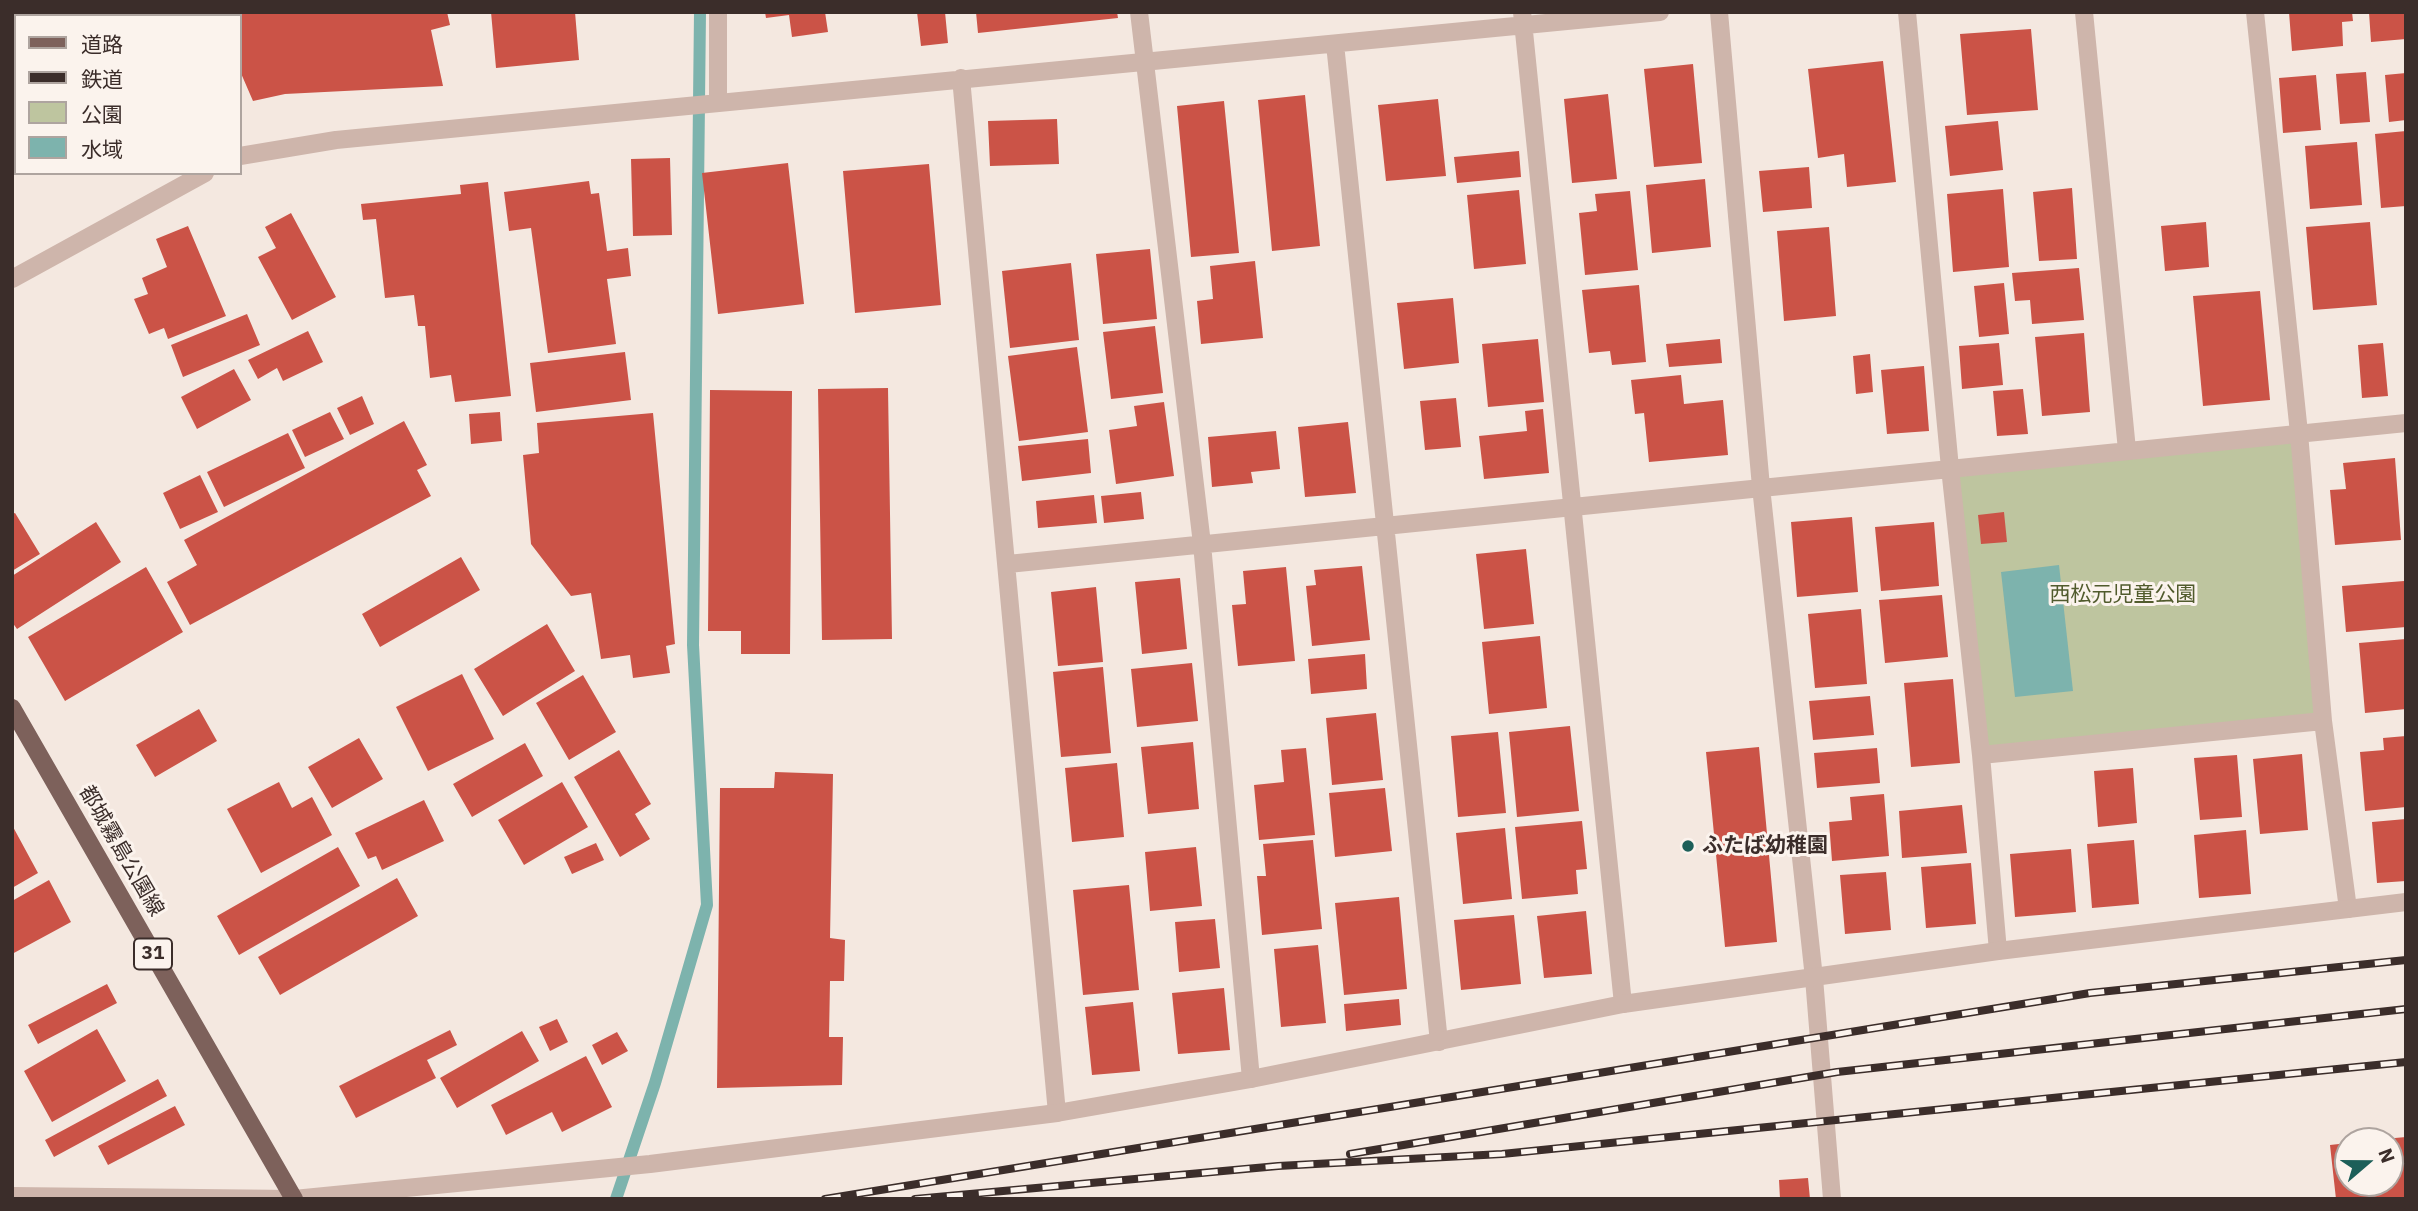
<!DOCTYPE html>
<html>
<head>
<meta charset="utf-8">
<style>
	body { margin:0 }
	#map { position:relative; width:2418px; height:1211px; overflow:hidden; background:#f4e8e0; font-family:"IBM Plex Sans","Noto Sans JP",sans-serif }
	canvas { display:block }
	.frame { position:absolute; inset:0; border:14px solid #3b2d2a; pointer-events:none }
	.legend { position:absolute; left:14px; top:14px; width:228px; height:161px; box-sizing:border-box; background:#fbf3ed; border:2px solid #aea49f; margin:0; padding:9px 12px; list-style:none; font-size:21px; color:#3b2d2a }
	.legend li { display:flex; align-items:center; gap:14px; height:35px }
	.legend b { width:35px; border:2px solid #aea49f }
	.north { position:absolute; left:2334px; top:1127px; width:70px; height:70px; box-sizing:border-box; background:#fbf3ed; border:2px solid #aea49f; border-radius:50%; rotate:70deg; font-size:19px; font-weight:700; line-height:28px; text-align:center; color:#3b2d2a }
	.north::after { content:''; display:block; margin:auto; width:24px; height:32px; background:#1d5f59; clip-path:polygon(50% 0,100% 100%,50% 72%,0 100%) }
</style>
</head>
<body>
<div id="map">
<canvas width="2418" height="1211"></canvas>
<div class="frame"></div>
<ul class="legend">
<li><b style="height:9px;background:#7d615b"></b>道路</li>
<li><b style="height:9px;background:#3b2d2a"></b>鉄道</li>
<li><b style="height:19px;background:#bec59f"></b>公園</li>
<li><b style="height:19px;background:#7db3ad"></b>水域</li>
</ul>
<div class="north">N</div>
</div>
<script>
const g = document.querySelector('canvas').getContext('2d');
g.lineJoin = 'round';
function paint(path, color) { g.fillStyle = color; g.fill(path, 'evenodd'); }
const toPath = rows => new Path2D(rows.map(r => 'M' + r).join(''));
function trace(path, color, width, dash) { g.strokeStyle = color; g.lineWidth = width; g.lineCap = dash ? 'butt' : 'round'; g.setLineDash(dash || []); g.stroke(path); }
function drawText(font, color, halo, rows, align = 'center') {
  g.font = font + ' "IBM Plex Sans","Noto Sans JP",sans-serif'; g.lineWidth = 6; g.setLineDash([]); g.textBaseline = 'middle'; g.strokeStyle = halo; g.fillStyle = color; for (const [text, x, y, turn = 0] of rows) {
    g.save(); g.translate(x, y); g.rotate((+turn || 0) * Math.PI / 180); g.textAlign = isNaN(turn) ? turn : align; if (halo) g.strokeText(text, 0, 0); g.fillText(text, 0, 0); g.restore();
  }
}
const green = toPath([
	[2299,433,2323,721,1981,755,1950,468]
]);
const water = toPath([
	[2059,565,2073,691,2015,697,2001,572]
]);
const stream = toPath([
	[616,1199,655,1083,707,905,693,645,700,12]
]);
const building = toPath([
	[12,12,200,12,201,16,16,16,16,45,12,38],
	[218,12,447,12,450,25,431,30,443,86,285,94,253,101,240,71,240,16,219,16],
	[491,12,575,12,579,60,496,68],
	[765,12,825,12,828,32,792,37,789,15,766,18],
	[917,12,945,12,948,43,921,46],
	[976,12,1117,12,1118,18,978,33],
	[2289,12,2352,12,2353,21,2342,22,2343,46,2292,51],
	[2369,12,2406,12,2406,39,2371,42],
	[2031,29,2038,110,1967,115,1960,34],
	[1883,61,1896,182,1847,187,1844,154,1818,158,1808,69],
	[1693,64,1702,163,1654,167,1644,69],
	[2366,72,2370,122,2340,124,2336,74],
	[2406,73,2406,120,2389,122,2385,75],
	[2316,75,2321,130,2283,133,2279,78],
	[1608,94,1617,179,1572,183,1564,99],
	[1305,95,1320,246,1272,251,1258,100],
	[1438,99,1446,176,1386,181,1378,105],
	[1224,101,1239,253,1191,257,1177,106],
	[1057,119,1059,164,990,166,988,121],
	[1998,121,2003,170,1950,176,1945,126],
	[2406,131,2406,206,2381,208,2375,134],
	[2357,142,2362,205,2310,209,2305,146],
	[1519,151,1521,177,1457,183,1454,157],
	[670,158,672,235,633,236,631,159],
	[788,163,804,304,718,314,702,173],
	[929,164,941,305,855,313,843,171],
	[1809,167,1812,208,1763,212,1759,171],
	[1705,179,1711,247,1652,253,1646,185],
	[589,181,591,194,599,193,607,251,628,248,631,276,607,279,616,344,548,353,531,228,509,231,504,192],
	[488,182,511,396,455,402,451,375,430,378,425,326,418,326,414,295,385,298,376,219,363,220,361,204,461,194,460,185],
	[2072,188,2077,259,2039,261,2033,192],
	[2003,189,2009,267,1953,272,1947,194],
	[1519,190,1526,264,1474,269,1467,195],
	[1630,191,1638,270,1585,275,1579,213,1597,211,1595,194],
	[291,213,336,297,292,320,258,257,276,248,265,227],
	[2206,222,2209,267,2165,271,2161,226],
	[2370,222,2377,305,2313,310,2306,227],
	[188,226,226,316,168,339,164,328,149,334,134,299,148,294,142,278,167,267,156,239],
	[1829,227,1836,316,1784,321,1777,231],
	[1150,249,1157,319,1103,324,1096,254],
	[1255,261,1263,338,1201,344,1197,301,1213,299,1210,266],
	[1071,263,1079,340,1010,348,1002,271],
	[2079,268,2084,320,2032,324,2030,300,2015,301,2012,273],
	[2004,283,2009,334,1979,337,1974,286],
	[1639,285,1646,362,1612,365,1610,351,1589,353,1582,290],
	[2260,291,2270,400,2203,406,2193,296],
	[1453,298,1459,363,1404,369,1397,303],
	[247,314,260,345,183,377,171,345],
	[1155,326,1163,393,1111,399,1103,332],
	[308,331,323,362,283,381,277,368,258,379,248,360],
	[2084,333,2090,412,2042,416,2035,337],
	[1538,339,1544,402,1488,407,1482,344],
	[1720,339,1722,363,1669,367,1666,344],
	[1999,343,2003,385,1962,389,1959,346],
	[2383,343,2388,396,2362,398,2358,345],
	[1077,347,1088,432,1019,441,1008,356],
	[625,352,631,400,536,412,530,363],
	[1870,354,1873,392,1856,394,1853,356],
	[1924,366,1929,431,1887,434,1881,370],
	[234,369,251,400,197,429,181,397],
	[1681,375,1684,404,1723,400,1728,455,1649,462,1644,413,1635,414,1631,380],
	[888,388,892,639,822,640,818,389],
	[2023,389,2028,434,1997,436,1993,391],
	[710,390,792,391,790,654,741,654,741,631,708,631],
	[362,396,374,424,350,435,337,408],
	[1456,398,1461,447,1425,450,1420,401],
	[1164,402,1174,476,1116,484,1109,430,1137,426,1134,406],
	[1543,409,1549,473,1484,479,1479,436,1527,431,1525,411],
	[330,412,344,439,305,457,292,430],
	[500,412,502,441,471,444,469,414],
	[653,413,675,644,666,646,670,673,633,678,630,655,601,659,591,593,571,596,531,544,523,455,539,453,537,423],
	[404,421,427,465,417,470,431,496,190,625,167,582,197,565,184,540],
	[1348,422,1356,493,1305,497,1298,427],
	[1276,431,1280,469,1251,472,1253,483,1212,487,1208,437],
	[288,433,305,468,224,507,207,472],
	[1088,439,1091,473,1022,481,1018,446],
	[2395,458,2401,540,2335,545,2330,490,2346,489,2343,463],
	[200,475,218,512,180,529,163,493],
	[1141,492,1144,519,1104,523,1101,496],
	[1094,495,1097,523,1038,528,1036,501],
	[2004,512,2007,542,1981,544,1978,515],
	[15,513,40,554,12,571,12,514],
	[1852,517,1858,592,1797,597,1791,522],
	[96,522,121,562,17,629,12,622,12,576],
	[1934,522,1939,586,1881,591,1875,527],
	[1526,549,1534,624,1484,629,1476,554],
	[461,557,480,590,380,647,362,614],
	[1362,566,1370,640,1312,646,1306,586,1316,585,1314,570],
	[146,567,183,632,65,701,28,637],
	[1286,567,1295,661,1238,666,1232,605,1246,604,1243,571],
	[1180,578,1187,649,1142,654,1135,582],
	[2404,581,2406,627,2346,632,2342,586],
	[1096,587,1103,662,1058,666,1051,592],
	[1942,595,1948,657,1885,663,1879,600],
	[1861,609,1867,684,1815,688,1808,614],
	[547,624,575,671,503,716,474,669],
	[1540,636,1547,708,1489,714,1482,642],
	[2406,639,2406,709,2365,713,2359,643],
	[1365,654,1367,689,1311,694,1308,659],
	[1192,663,1198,721,1137,727,1131,669],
	[1103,667,1111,753,1061,757,1053,672],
	[462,674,494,739,428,771,396,707],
	[583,675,616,732,569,760,536,703],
	[1953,679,1960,763,1911,767,1904,683],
	[1870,696,1874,735,1813,740,1809,701],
	[199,709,217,741,155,777,136,745],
	[1376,713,1383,780,1332,785,1326,718],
	[1570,726,1579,811,1517,817,1509,732],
	[1498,732,1506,813,1458,817,1451,736],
	[2406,736,2406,807,2365,811,2360,752,2384,750,2383,738],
	[359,738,383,779,332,808,308,767],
	[1193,742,1199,809,1148,814,1141,747],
	[525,743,543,776,472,817,453,784],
	[1759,747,1777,942,1725,947,1706,752],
	[1306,748,1315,835,1259,840,1254,785,1284,782,1281,750],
	[1877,748,1880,783,1817,788,1814,753],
	[619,750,651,804,635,814,650,839,620,857,574,777],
	[2302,754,2308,830,2260,834,2253,759],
	[2237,755,2242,817,2200,820,2194,758],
	[1117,763,1124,837,1072,842,1065,768],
	[2133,768,2137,823,2098,827,2094,771],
	[775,772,833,774,830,938,845,940,844,981,830,981,829,1037,843,1037,842,1085,717,1088,720,788,774,788],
	[279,782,292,808,312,797,332,835,261,873,227,809],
	[562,782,588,827,524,865,498,820],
	[1385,788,1392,851,1335,857,1329,793],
	[1884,794,1889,856,1832,861,1829,822,1852,820,1850,797],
	[424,800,444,841,382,870,376,856,368,859,355,833],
	[1962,805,1967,853,1902,858,1899,811],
	[2406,819,2406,881,2377,883,2372,822],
	[1582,821,1587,869,1576,870,1578,894,1522,899,1515,827],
	[12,825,38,873,12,888],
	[1505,828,1512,899,1463,904,1456,833],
	[2246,830,2251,894,2199,898,2194,835],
	[1313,840,1322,929,1262,935,1257,876,1266,876,1263,844],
	[2134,840,2139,904,2092,908,2087,844],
	[596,843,604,860,572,874,564,857],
	[338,847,360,886,239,955,217,916],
	[1196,847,1202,906,1150,911,1145,852],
	[2071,849,2076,912,2015,917,2010,854],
	[1971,863,1976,924,1926,928,1921,867],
	[1886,872,1891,930,1845,934,1840,875],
	[397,878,418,916,280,995,258,957],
	[49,880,71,922,12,954,12,901],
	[1129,885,1139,990,1083,995,1073,890],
	[1399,897,1407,989,1344,995,1335,903],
	[1586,911,1592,974,1544,978,1537,916],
	[1514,915,1521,984,1461,990,1454,920],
	[1215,919,1220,968,1179,972,1175,922],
	[1318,945,1326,1023,1281,1027,1274,949],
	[107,984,117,1003,38,1044,28,1025],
	[1224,988,1230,1050,1178,1054,1172,993],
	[1399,999,1401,1025,1346,1031,1344,1004],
	[1133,1002,1140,1071,1092,1075,1085,1007],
	[557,1019,568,1042,550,1051,539,1027],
	[97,1029,126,1081,52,1122,24,1071],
	[450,1030,457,1045,427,1060,436,1078,356,1118,339,1086],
	[522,1031,539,1061,457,1108,440,1078],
	[617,1032,628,1051,602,1065,592,1045],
	[586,1056,612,1107,562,1132,552,1112,506,1135,491,1105],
	[158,1079,167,1096,54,1157,45,1140],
	[175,1106,185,1125,108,1165,98,1146],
	[2406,1137,2406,1199,2336,1199,2330,1145,2348,1143,2348,1183,2390,1183,2390,1141,2384,1139],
	[1808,1178,1810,1199,1780,1199,1779,1180]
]);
const minor = toPath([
	[718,12,718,103],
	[1139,12,1202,544,1251,1079],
	[1522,12,1623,1004],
	[1719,12,1761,487,1814,978,1832,1199],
	[1907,12,1950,468,1981,755,1998,951],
	[2084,12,2127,450],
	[2255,12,2299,433,2323,721,2348,909],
	[1335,44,1439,1042],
	[961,78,1057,1113],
	[240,156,336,140,1660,12],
	[12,279,205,173],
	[1008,564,2406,423],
	[1981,755,2323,721],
	[12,1196,294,1199]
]);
const tertiary = toPath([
	[294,1199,650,1164,1057,1113,1251,1079,1623,1004,1998,951,2406,902]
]);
const primary = toPath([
	[12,708,294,1199]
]);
const rail = toPath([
	[1350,1154,1837,1072,2406,1009],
	[825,1199,2090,993,2406,960],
	[915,1199,1278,1166,1502,1154,2406,1062]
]);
const markers = [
	[1688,846,7,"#1d5f59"]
];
const shields = [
	[153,954,38]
];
const shieldNames = [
	["31",153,954]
];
const parkNames = [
	["西松元児童公園",2123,595]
];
const poiNames = [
	["ふたば幼稚園",1702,846]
];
const streetNames = [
	["都城霧島公園線",121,851,60]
];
paint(green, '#bec59f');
paint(water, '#7db3ad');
trace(stream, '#7db3ad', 12);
paint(building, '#cb5347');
trace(minor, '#ceb5ab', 18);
trace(tertiary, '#ceb5ab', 18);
trace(primary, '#7d615b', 18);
trace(rail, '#3b2d2a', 8);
trace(rail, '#fbf3ed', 5, [16]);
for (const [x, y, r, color] of markers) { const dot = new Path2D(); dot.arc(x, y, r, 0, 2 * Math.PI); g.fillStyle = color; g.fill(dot); trace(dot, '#fbf3ed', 2.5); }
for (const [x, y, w] of shields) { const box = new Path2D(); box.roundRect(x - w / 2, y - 15.5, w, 31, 5); g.fillStyle = '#fbf3ed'; g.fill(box); trace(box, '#3b2d2a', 2); }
drawText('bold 19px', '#3b2d2a', null, shieldNames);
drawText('21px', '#515b2d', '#fbf3ed', parkNames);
drawText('bold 21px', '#3b2d2a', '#fbf3ed', poiNames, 'left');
drawText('21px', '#3b2d2a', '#fbf3ed', streetNames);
</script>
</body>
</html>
